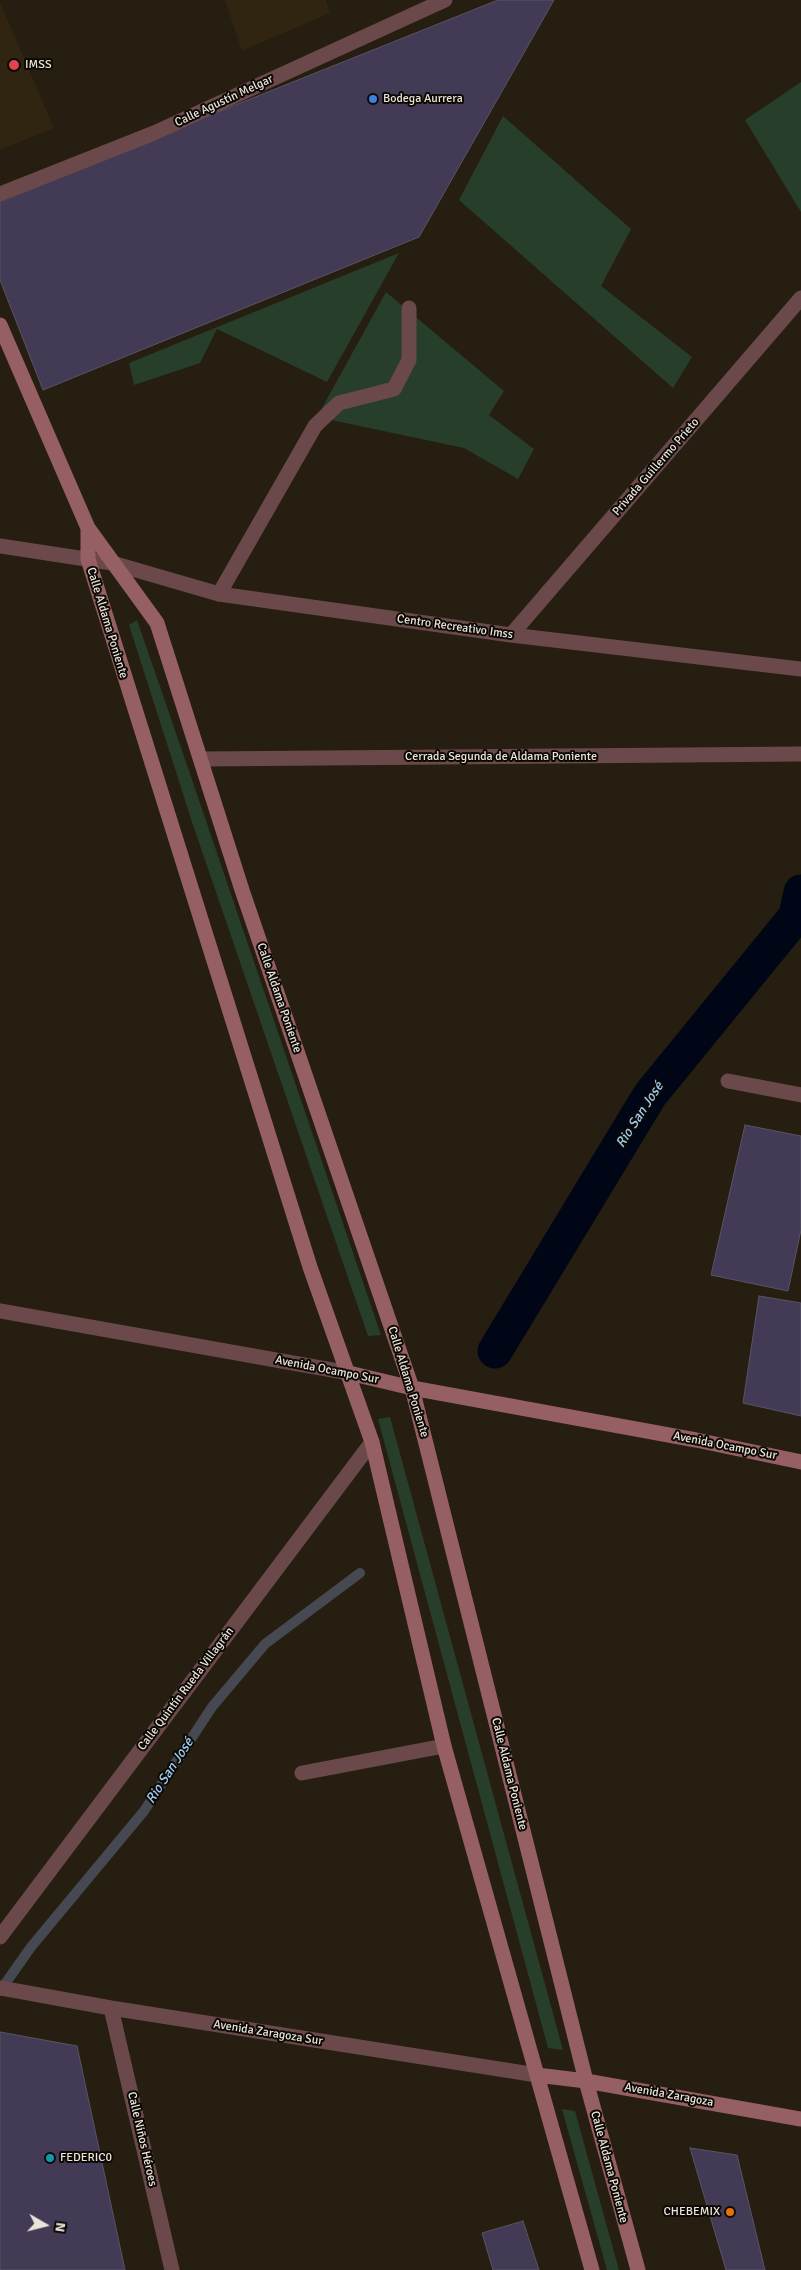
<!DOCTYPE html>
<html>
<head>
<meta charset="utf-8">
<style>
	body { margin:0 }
	#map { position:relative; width:801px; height:2270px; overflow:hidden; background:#261e10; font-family:Signika,sans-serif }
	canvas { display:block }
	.north { position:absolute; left:20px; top:2200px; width:50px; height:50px; -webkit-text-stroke:4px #0c0904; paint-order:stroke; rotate:98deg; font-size:14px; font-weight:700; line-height:20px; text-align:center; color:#eae4db }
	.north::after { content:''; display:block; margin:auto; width:18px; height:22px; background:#eae4db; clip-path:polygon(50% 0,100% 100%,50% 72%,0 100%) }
</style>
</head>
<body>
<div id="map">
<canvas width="801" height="2270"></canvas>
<div class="north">N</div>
</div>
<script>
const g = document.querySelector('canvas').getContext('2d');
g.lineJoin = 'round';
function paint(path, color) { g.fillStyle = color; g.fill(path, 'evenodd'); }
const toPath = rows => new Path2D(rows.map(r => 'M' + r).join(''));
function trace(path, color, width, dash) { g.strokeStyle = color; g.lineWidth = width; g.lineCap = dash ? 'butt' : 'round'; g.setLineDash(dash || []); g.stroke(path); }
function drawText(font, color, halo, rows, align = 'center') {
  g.font = font + ' Signika,sans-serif'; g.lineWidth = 4; g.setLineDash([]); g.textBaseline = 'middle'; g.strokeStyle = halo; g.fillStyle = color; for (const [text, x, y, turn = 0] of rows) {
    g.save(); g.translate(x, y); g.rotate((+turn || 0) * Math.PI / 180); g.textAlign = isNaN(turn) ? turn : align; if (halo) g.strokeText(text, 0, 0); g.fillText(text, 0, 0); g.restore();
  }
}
const built = toPath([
	[225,0,326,0,330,13,242,51],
	[0,2,54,128,0,150]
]);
const green = toPath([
	[801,82,801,212,745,120],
	[503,116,631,229,601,286,692,357,673,388,459,200],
	[399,253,327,382,217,329,200,363,134,385,129,363],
	[386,292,504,391,489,415,534,449,518,479,464,448,317,417],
	[137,620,187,765,381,1335,368,1336,192,822,129,625],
	[390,1417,563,2050,548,2048,378,1419],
	[562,2109,575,2111,619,2270,607,2270]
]);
const stream = toPath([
	[0,1991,31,1947,144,1811,212,1707,265,1644,360,1573]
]);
const canal = toPath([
	[495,1351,650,1095,796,916,801,892]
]);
const building = toPath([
	[498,0,554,0,419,237,43,390,0,280,0,199,498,0],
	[745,1125,801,1136,801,1230,788,1291,711,1275,745,1125],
	[759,1296,801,1303,801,1416,743,1403,759,1296],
	[0,2032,77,2046,125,2270,0,2270,0,2032],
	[690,2148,737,2155,765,2270,726,2270,690,2148],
	[523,2221,539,2270,493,2270,482,2233,523,2221]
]);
const lane = toPath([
	[219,594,315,426,339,403,394,389,409,360,409,308],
	[202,759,801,754],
	[728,1081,801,1095],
	[302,1773,444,1746]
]);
const street = toPath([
	[0,194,154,133,445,0],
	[0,546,112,563,219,594,511,635,801,669],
	[511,635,801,298],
	[0,1311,349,1373],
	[0,1937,372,1442],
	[0,1988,111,2008,537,2075],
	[111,2008,172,2270]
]);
const secondary = toPath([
	[0,325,88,528,157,623,242,890,412,1388,586,2081,638,2270],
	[88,528,88,559,310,1267,372,1442,444,1746,592,2270],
	[349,1373,412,1388,696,1440,801,1462],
	[537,2075,586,2081,801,2119]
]);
const markers = [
	[14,65,6,"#e0444e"],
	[373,99,5,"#3f7fe0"],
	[50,2158,5,"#0f9aa8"],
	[730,2212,5,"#e8710a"]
];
const poiNames = [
	["IMSS",25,65],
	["Bodega Aurrera",383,99],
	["FEDERIC0",60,2158],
	["CHEBEMIX",720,2212,"right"]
];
const streetNames = [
	["Calle Agustín Melgar",224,101,-25],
	["Privada Guillermo Prieto",656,467,-49],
	["Calle Aldama Poniente",107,623,73],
	["Centro Recreativo Imss",455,627,8],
	["Cerrada Segunda de Aldama Poniente",501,757],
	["Calle Aldama Poniente",279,998,71],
	["Avenida Ocampo Sur",327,1370,11],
	["Calle Aldama Poniente",408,1382,73],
	["Avenida Ocampo Sur",725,1446,11],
	["Calle Quintín Rueda Villagrán",186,1689,-53],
	["Calle Aldama Poniente",509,1774,76],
	["Avenida Zaragoza Sur",268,2033,9],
	["Avenida Zaragoza",669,2095,10],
	["Calle Niños Héroes",142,2139,77],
	["Calle Aldama Poniente",609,2167,75]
];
const waterNames = [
	["Rio San José",640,1115,-57],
	["Rio San José",170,1771,-57]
];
paint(built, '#302511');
paint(green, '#273e2a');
trace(stream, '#464951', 10);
trace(canal, '#000616', 35);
paint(building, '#433a55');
trace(building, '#595465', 1);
trace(lane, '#6b494b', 15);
trace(street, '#6b494b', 15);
trace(secondary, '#965f64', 15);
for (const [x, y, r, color] of markers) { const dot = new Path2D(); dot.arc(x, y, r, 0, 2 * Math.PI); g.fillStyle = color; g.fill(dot); trace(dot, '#0c0904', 2); }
drawText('12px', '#eae4db', '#0c0904', poiNames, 'left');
drawText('12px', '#eae4db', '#0c0904', streetNames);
drawText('italic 14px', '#9eccf5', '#0c0904', waterNames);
</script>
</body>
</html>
